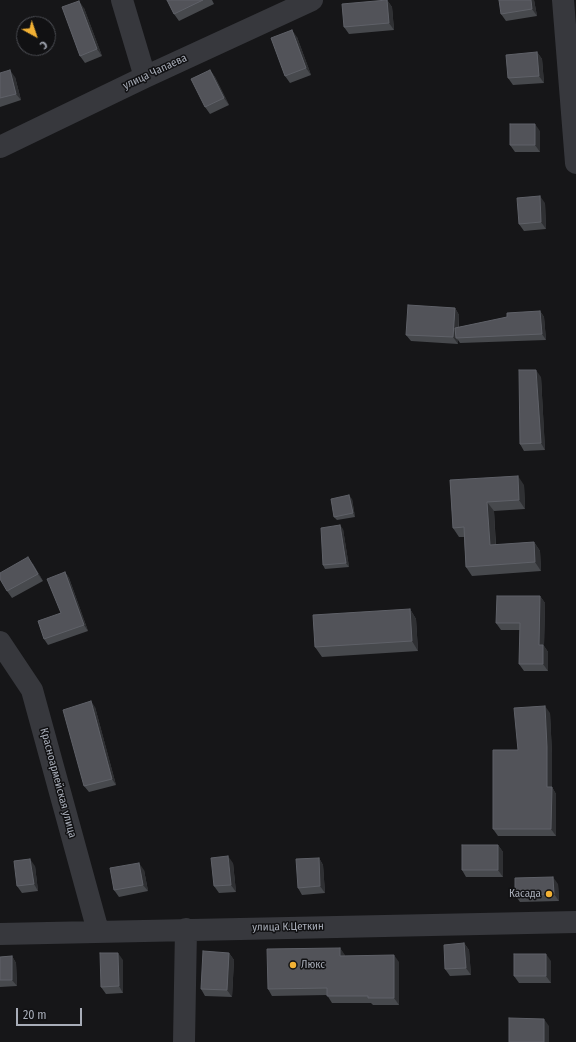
<!DOCTYPE html>
<html>
<head>
<meta charset="utf-8">
<style>
	body { margin:0 }
	#map { position:relative; width:576px; height:1042px; overflow:hidden; background:#161618; font-family:"Fira Sans Condensed",sans-serif }
	canvas { display:block }
	.north { position:absolute; left:16px; top:16px; width:40px; height:40px; box-sizing:border-box; background:#111113; border:1px solid #4d4f55; border-radius:50%; rotate:140deg; font-size:11px; font-weight:700; line-height:16px; text-align:center; color:#a8adb8 }
	.north::after { content:''; display:block; margin:auto; width:14px; height:18px; background:#f2b134; clip-path:polygon(50% 0,100% 100%,50% 72%,0 100%) }
	.scale { position:absolute; left:16px; top:1008px; width:66px; height:18px; box-sizing:border-box; border:2px solid #a8adb8; border-top:0; padding-left:5px; font-size:12px; line-height:14px; white-space:nowrap; color:#a8adb8; -webkit-text-stroke:3px #111113; paint-order:stroke }
</style>
</head>
<body>
<div id="map">
<canvas width="576" height="1042"></canvas>
<div class="north">С</div>
<div class="scale">20 m</div>
</div>
<script>
const g = document.querySelector('canvas').getContext('2d');
g.lineJoin = 'round';
const toPath = rows => new Path2D(rows.map(r => 'M' + r).join(''));
function trace(path, color, width, dash) { g.strokeStyle = color; g.lineWidth = width; g.lineCap = dash ? 'butt' : 'round'; g.setLineDash(dash || []); g.stroke(path); }
function paint(path, color) { g.fillStyle = color; g.fill(path, 'evenodd'); }
function drawText(font, color, halo, rows, align = 'center') {
  g.font = font + ' "Fira Sans Condensed",sans-serif'; g.lineWidth = 3; g.setLineDash([]); g.textBaseline = 'middle'; g.strokeStyle = halo; g.fillStyle = color; for (const [text, x, y, turn = 0] of rows) {
    g.save(); g.translate(x, y); g.rotate((+turn || 0) * Math.PI / 180); g.textAlign = isNaN(turn) ? turn : align; if (halo) g.strokeText(text, 0, 0); g.fillText(text, 0, 0); g.restore();
  }
}
const minor = toPath([
	[122,0,145,77],
	[563,0,576,163],
	[0,147,145,77,312,0],
	[0,642,32,690,98,931],
	[0,934,576,922],
	[184,1042,186,929]
]);
const wall = toPath([
	[167,0,212,0,214,4,179,21,174,14],
	[387,0,392,7,394,30,349,34,344,27],
	[534,0,537,16,506,21,501,14],
	[84,8,102,56,85,63,80,56],
	[297,37,311,75,290,83,285,76],
	[537,52,542,59,544,83,513,85,508,78],
	[210,70,215,77,229,105,210,114,205,107],
	[0,73,15,77,21,100,0,107],
	[540,131,540,152,515,152,510,145],
	[545,203,546,229,524,231,519,224],
	[455,308,459,315,459,327,540,311,544,317,546,340,460,343,458,340,458,344,411,341,406,335],
	[541,377,545,450,524,451,520,444],
	[450,480,524,485,525,509,494,511,496,545,534,542,540,551,541,571,472,576,466,567,464,537,459,537,453,528],
	[352,499,355,517,337,520,334,517],
	[343,529,349,567,325,569,323,565],
	[33,564,43,581,12,598,7,591],
	[65,572,69,578,88,631,48,645,44,639,61,613],
	[540,596,545,603,544,646,548,652,548,671,524,671,519,664,520,630,501,630,496,623],
	[410,609,416,619,418,651,322,657,315,647],
	[95,707,116,785,89,792,84,786],
	[550,713,552,754,552,787,556,794,556,836,498,836,493,829],
	[498,845,503,852,503,877,466,877,462,870],
	[319,858,323,865,325,893,302,895,298,888],
	[233,863,236,892,219,893,214,886],
	[35,866,38,891,22,893,17,886],
	[144,870,148,891,119,897,114,890],
	[558,884,559,901,520,902,515,895],
	[464,943,469,950,471,975,450,976,445,969],
	[340,948,345,956,399,962,399,1005,373,1005,371,1003,332,1003,327,995,272,996,268,989],
	[229,953,234,960,232,997,205,996,201,989],
	[12,956,16,963,17,986,0,987,0,957],
	[123,960,123,993,106,994,101,987],
	[551,961,551,983,519,983,514,976]
]);
const shadedWall = toPath([
	[387,0,392,7,394,30,389,23],
	[531,0,534,0,537,16,532,9],
	[79,1,84,8,102,56,97,49],
	[292,30,297,37,311,75,306,68],
	[537,52,542,59,544,83,539,76],
	[10,70,15,77,21,100,16,94],
	[210,70,215,77,229,105,224,98],
	[535,124,540,131,540,152,535,145],
	[540,196,545,203,546,229,541,222],
	[455,308,459,315,458,337,456,338,458,340,458,344,453,337],
	[540,311,544,317,546,340,542,334],
	[536,370,541,377,545,450,541,443],
	[518,476,524,485,525,509,519,500],
	[349,495,352,499,355,517,353,513],
	[487,502,494,511,496,554,490,545],
	[340,525,343,529,349,567,346,563],
	[534,542,540,551,541,571,535,562],
	[28,557,33,564,43,581,38,574],
	[65,572,69,578,88,631,84,625],
	[540,596,545,603,544,646,548,652,548,671,543,664,539,645],
	[410,609,416,619,418,651,412,641],
	[91,701,95,707,116,785,112,779],
	[545,706,550,713,552,754,552,787,556,794,556,836,551,829,547,787],
	[498,845,503,852,503,877,498,870],
	[228,856,233,863,236,892,231,885],
	[319,858,323,865,325,893,320,886],
	[30,859,35,866,38,891,34,884],
	[139,863,144,870,148,891,143,885],
	[553,877,558,884,559,901,554,894],
	[464,943,469,950,471,975,466,968],
	[340,948,345,955,345,963,340,956],
	[118,953,123,960,123,993,119,986],
	[229,953,234,960,232,997,227,990],
	[546,954,551,961,551,983,546,976],
	[394,955,399,962,399,1005,394,998],
	[12,956,16,963,17,986,12,980],
	[544,1019,549,1026,549,1042,544,1042]
]);
const building = toPath([
	[167,0,203,0,174,14,167,0],
	[387,0,389,23,344,27,342,4,387,0],
	[499,0,531,0,532,9,501,14,499,0],
	[79,1,97,49,80,56,62,7,79,1],
	[292,30,306,68,285,76,271,38,292,30],
	[537,52,539,76,508,78,506,55,537,52],
	[10,70,16,94,0,98,0,73,10,70],
	[210,70,224,98,205,107,191,79,210,70],
	[510,124,535,124,535,145,510,145,510,124],
	[540,196,541,222,519,224,517,198,540,196],
	[408,305,455,308,453,337,406,335,408,305],
	[540,311,542,334,456,338,455,328,507,317,507,313,540,311],
	[519,370,536,370,541,443,520,444,519,370],
	[518,476,519,500,487,502,490,545,534,542,535,562,466,567,464,527,453,528,450,480,518,476],
	[349,495,353,513,334,517,331,499,349,495],
	[340,525,346,563,323,565,321,528,340,525],
	[28,557,38,574,7,591,0,579,0,573,28,557],
	[65,572,84,625,44,639,38,621,61,613,47,579,65,572],
	[497,596,540,596,539,645,543,645,543,664,519,664,520,623,496,623,497,596],
	[410,609,412,641,315,647,313,615,410,609],
	[91,701,112,779,84,786,63,710,91,701],
	[545,706,547,747,547,787,552,787,551,829,493,829,493,750,518,750,514,708,545,706],
	[462,845,498,845,498,870,462,870,462,845],
	[228,856,231,885,214,886,211,858,228,856],
	[319,858,320,886,298,888,296,859,319,858],
	[30,859,34,884,17,886,14,861,30,859],
	[139,863,143,885,114,890,110,868,139,863],
	[553,877,554,894,515,895,515,878,553,877],
	[464,943,466,968,445,969,444,945,464,943],
	[340,948,340,956,394,955,394,998,368,998,368,996,327,996,327,988,268,989,267,949,340,948],
	[203,951,229,953,227,990,201,989,203,951],
	[100,953,118,953,119,986,101,987,100,953],
	[514,954,546,954,546,976,514,976,514,954],
	[12,956,12,980,0,980,0,957,12,956],
	[509,1018,544,1019,544,1042,509,1042,509,1018]
]);
const markers = [
	[549,894,4,"#f2b134"],
	[293,965,4,"#f2b134"]
];
const streetNames = [
	["улица Чапаева",155,72,-25],
	["Красноармейская улица",58,783,75],
	["улица К.Цеткин",288,927,-1]
];
const poiNames = [
	["Касада",541,894],
	["Люкс",301,965,"left"]
];
trace(minor, '#37383d', 22);
paint(wall, '#47494d');
paint(shadedWall, '#2f3033');
paint(building, '#525359');
trace(building, '#5f6168', 1);
for (const [x, y, r, color] of markers) { const dot = new Path2D(); dot.arc(x, y, r, 0, 2 * Math.PI); g.fillStyle = color; g.fill(dot); trace(dot, '#111113', 1.5); }
drawText('11px', '#a8adb8', '#111113', streetNames);
drawText('11px', '#a8adb8', '#111113', poiNames, 'right');
</script>
</body>
</html>
